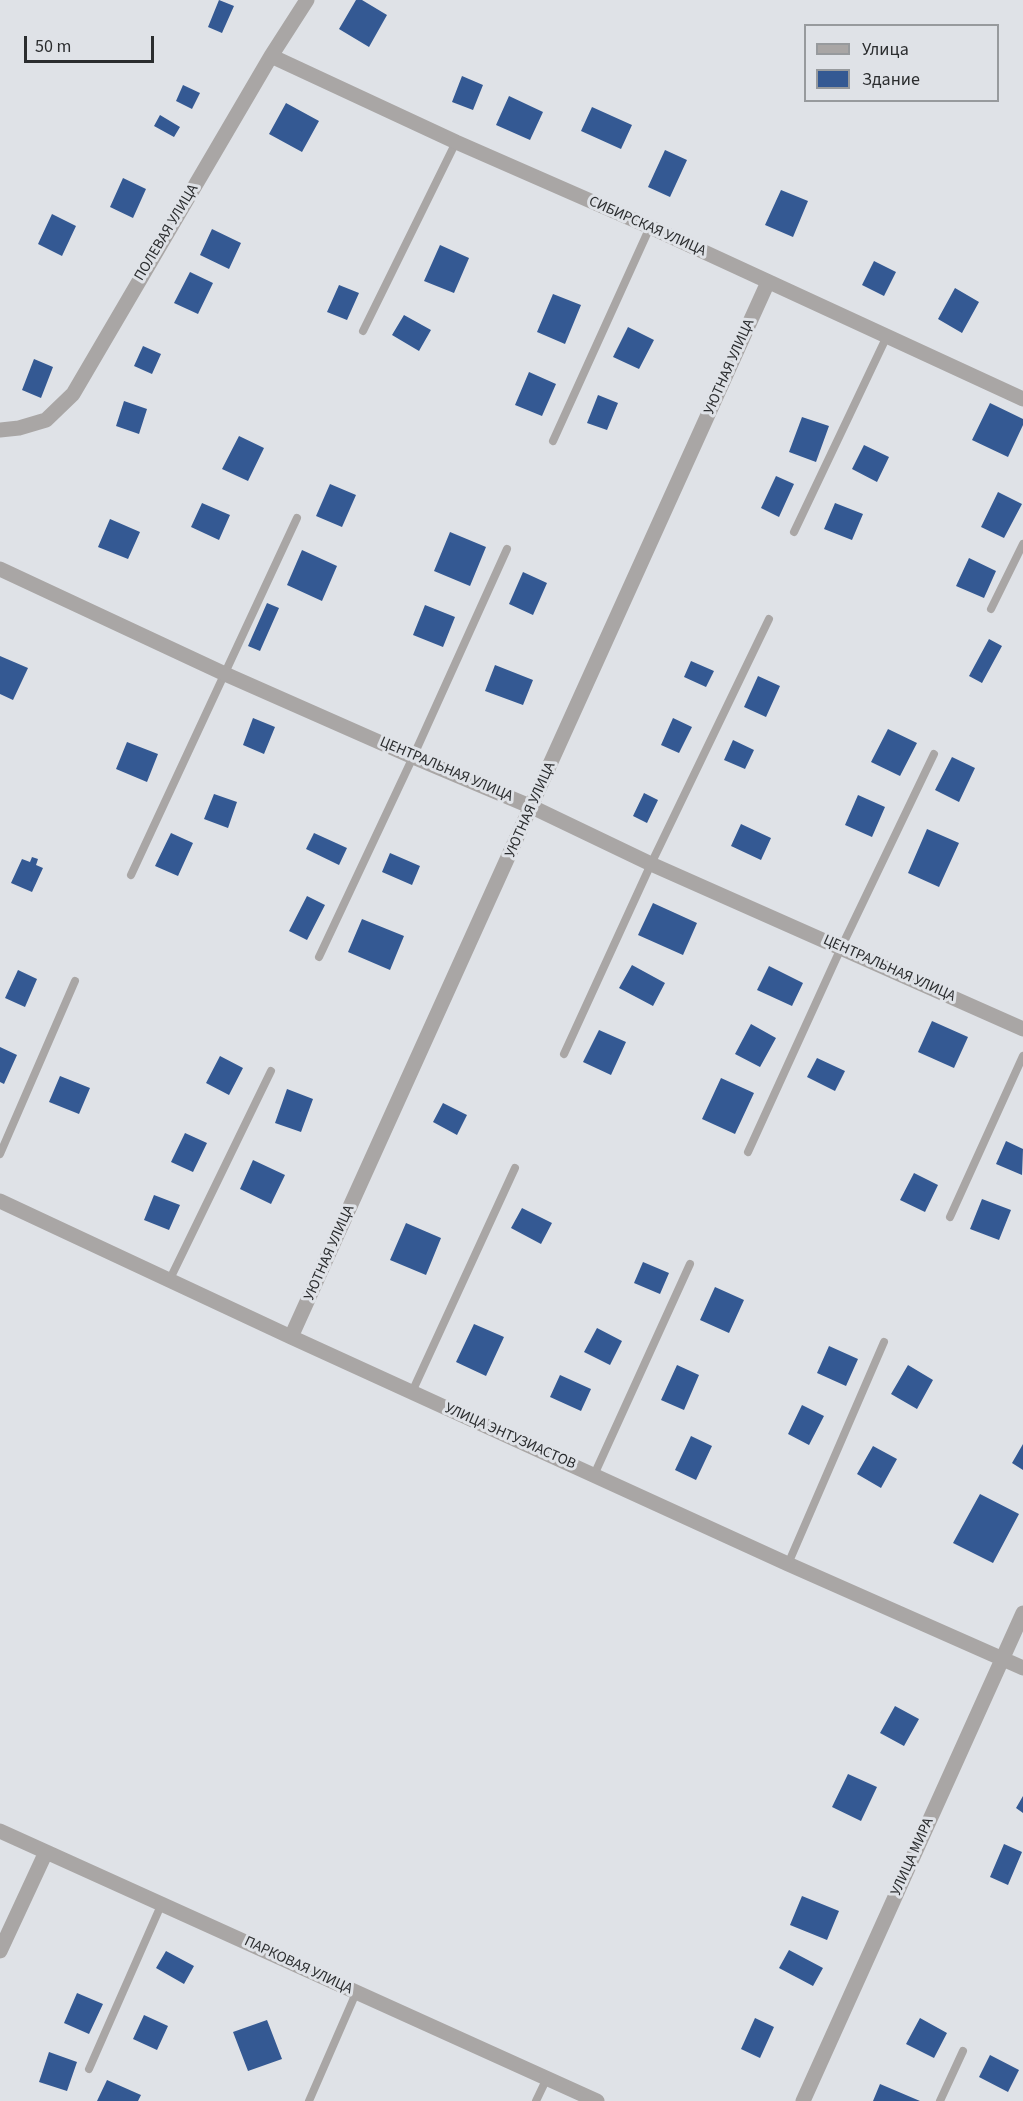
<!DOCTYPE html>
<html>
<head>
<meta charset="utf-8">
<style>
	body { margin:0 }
	#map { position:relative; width:1023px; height:2101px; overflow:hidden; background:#dfe2e7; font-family:"Source Sans 3",sans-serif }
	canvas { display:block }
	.legend { position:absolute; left:804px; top:24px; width:195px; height:78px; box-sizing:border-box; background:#dfe2e7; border:2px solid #979a9d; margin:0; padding:8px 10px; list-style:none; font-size:18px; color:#2b2d2f }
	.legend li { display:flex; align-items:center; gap:12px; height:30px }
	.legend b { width:30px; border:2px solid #979a9d }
	.scale { position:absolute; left:24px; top:36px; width:130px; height:27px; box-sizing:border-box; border:3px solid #2b2d2f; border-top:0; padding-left:8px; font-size:18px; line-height:21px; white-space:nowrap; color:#2b2d2f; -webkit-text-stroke:4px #dfe2e7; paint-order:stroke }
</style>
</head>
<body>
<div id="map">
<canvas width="1023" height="2101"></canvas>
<ul class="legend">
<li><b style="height:8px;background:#a9a6a5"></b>Улица</li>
<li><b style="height:16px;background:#345993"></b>Здание</li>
</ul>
<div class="scale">50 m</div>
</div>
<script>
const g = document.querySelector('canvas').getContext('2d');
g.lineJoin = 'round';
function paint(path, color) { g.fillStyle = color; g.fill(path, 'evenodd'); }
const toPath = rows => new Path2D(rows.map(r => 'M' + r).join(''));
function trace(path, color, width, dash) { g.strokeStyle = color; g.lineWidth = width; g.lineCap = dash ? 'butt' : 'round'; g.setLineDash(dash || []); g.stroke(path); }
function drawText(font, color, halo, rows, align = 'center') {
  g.font = font + ' "Source Sans 3",sans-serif'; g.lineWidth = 6; g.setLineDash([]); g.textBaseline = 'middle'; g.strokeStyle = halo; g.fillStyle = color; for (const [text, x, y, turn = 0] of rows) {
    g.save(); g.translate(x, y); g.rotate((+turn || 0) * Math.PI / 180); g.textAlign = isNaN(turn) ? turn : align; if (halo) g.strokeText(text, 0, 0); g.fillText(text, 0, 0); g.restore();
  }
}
const building = toPath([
	[219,0,234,6,222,33,208,27],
	[356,0,362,0,387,15,369,47,339,29],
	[462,76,483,85,473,110,452,102],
	[183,85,200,93,192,109,176,101],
	[509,96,543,112,530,140,496,125],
	[286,103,319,121,302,152,269,134],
	[592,107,632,125,621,149,581,131],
	[160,115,180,127,174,137,154,126],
	[665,150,687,160,670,197,648,187],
	[123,178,146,189,133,218,110,207],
	[781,190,808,201,793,237,765,225],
	[52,214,76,226,62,256,38,244],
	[212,229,241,243,229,269,200,255],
	[440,245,469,258,454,293,424,281],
	[874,261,896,272,884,296,862,285],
	[190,272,213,283,198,314,174,303],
	[339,285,359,293,347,320,327,312],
	[955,288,979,302,962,333,938,319],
	[553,294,581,305,565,344,537,332],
	[404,315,431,330,419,351,392,335],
	[628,327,654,340,639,369,613,357],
	[143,346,161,354,152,374,134,366],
	[34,359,53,367,41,398,22,390],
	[529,372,556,384,542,416,515,405],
	[598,395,618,403,607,430,587,423],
	[124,401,147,409,139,434,116,426],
	[990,403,1023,419,1023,425,1008,457,972,440],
	[802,417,829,426,816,462,789,452],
	[239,436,264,448,248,481,222,469],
	[864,445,889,457,877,482,852,469],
	[776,476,794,484,779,517,761,508],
	[330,484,356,495,342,527,316,516],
	[998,492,1022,504,1004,538,981,527],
	[202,503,230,515,219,540,191,527],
	[835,503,863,514,852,540,824,529],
	[110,519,140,532,128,559,98,547],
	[450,532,486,547,470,586,434,571],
	[302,550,337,566,322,601,287,585],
	[969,558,996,571,984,598,956,586],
	[523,572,547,583,533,615,509,604],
	[267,603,279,608,260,651,248,646],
	[425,605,455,617,443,647,413,635],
	[989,639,1002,646,982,683,969,676],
	[0,656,28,668,13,700,0,694],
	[691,661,714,671,706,687,684,677],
	[495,665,533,680,523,705,485,691],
	[758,676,780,686,766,717,744,707],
	[253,718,275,727,264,754,243,745],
	[673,718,692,727,679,753,661,745],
	[888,729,917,743,900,776,871,762],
	[733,740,754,750,745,769,724,760],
	[127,742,158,754,147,782,116,769],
	[952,757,975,768,959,802,935,790],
	[644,793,658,800,647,823,633,816],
	[214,794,237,802,228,828,204,819],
	[858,795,885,807,872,837,845,825],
	[741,824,771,838,761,860,731,846],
	[927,829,959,843,939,887,908,873],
	[171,833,193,843,178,876,155,866],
	[314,833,347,848,339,865,306,849],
	[390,853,420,866,412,885,382,872],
	[32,857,38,859,36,865,43,868,32,892,11,883,22,859,30,862],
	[307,896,325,905,307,940,289,931],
	[653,903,697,923,683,955,638,935],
	[362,919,404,936,390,970,348,952],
	[632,965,665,983,653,1006,619,988],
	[769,966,803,983,792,1006,757,990],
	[18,970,37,979,25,1007,5,998],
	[932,1021,968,1037,954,1068,918,1052],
	[751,1024,776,1038,760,1067,735,1054],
	[599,1030,626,1042,611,1075,583,1062],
	[0,1047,17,1055,4,1084,0,1082],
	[220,1056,243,1068,229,1095,206,1083],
	[817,1058,845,1071,835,1091,807,1077],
	[60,1076,90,1088,79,1114,49,1102],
	[721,1078,754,1093,735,1134,702,1119],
	[287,1089,313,1099,301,1132,275,1123],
	[443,1103,467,1115,457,1135,433,1122],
	[185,1133,207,1143,193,1172,171,1162],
	[1006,1141,1023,1149,1022,1175,996,1164],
	[253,1160,285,1175,271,1204,240,1189],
	[914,1173,938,1185,925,1212,900,1200],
	[154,1195,180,1205,169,1230,144,1220],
	[982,1199,1011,1210,999,1240,970,1229],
	[522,1208,552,1223,541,1244,511,1228],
	[406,1223,441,1238,426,1275,390,1260],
	[643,1262,669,1273,660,1294,634,1283],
	[715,1287,744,1300,729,1333,700,1320],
	[474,1324,504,1337,486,1376,456,1362],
	[597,1328,622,1341,610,1365,584,1352],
	[829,1346,858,1359,846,1386,817,1373],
	[677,1365,699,1375,684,1410,661,1400],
	[908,1365,933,1380,917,1409,891,1394],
	[560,1375,591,1389,581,1411,550,1397],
	[802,1405,824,1416,809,1445,788,1434],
	[691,1436,712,1446,696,1480,675,1470],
	[1023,1444,1023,1470,1012,1463],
	[873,1446,897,1459,881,1488,857,1474],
	[980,1494,1019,1514,993,1563,953,1543],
	[895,1706,919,1719,904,1746,880,1733],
	[848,1774,877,1787,861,1821,832,1807],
	[1023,1796,1023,1813,1016,1808],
	[1004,1844,1022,1852,1008,1885,990,1877],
	[802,1896,839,1911,827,1940,790,1925],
	[789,1950,823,1968,813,1986,779,1968],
	[166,1951,194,1966,184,1984,156,1968],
	[77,1993,103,2004,89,2034,64,2023],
	[144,2015,168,2026,157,2050,133,2039],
	[755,2018,774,2027,760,2058,741,2049],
	[920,2018,947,2033,934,2058,906,2044],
	[267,2020,282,2059,248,2071,233,2032],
	[49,2052,77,2062,67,2091,39,2082],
	[990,2055,1019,2070,1008,2092,979,2077],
	[107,2080,141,2095,138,2101,97,2101],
	[880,2084,920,2101,873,2101]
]);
const lane = toPath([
	[363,331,456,142],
	[553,441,650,227],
	[794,532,887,336],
	[991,609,1023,544],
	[131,875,297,518],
	[319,957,413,757,507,549],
	[564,1054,651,864,769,619],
	[748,1152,841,948,934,754],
	[0,1154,75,981],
	[950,1217,1023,1056],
	[169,1281,271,1071],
	[412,1392,515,1168],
	[594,1475,690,1264],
	[788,1564,884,1342],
	[89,2069,162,1903],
	[309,2101,356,1993],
	[536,2101,547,2078],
	[940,2101,963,2051]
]);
const street = toPath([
	[271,56,456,142,650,227,1023,399],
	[0,430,19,428,46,420,73,394,271,56,307,0],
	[0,569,225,674,413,757,532,807,651,864,1023,1029],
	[0,1201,291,1337,788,1564,1023,1668],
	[291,1337,768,282],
	[0,1831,597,2101],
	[0,1951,46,1852],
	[803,2101,1023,1613]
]);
const streetNames = [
	["СИБИРСКАЯ УЛИЦА",647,227,24],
	["ПОЛЕВАЯ УЛИЦА",167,233,-59],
	["УЮТНАЯ УЛИЦА",730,367,-66],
	["ЦЕНТРАЛЬНАЯ УЛИЦА",446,770,23],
	["УЮТНАЯ УЛИЦА",531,810,-66],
	["ЦЕНТРАЛЬНАЯ УЛИЦА",889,969,24],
	["УЮТНАЯ УЛИЦА",330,1253,-66],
	["УЛИЦА ЭНТУЗИАСТОВ",510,1437,24],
	["УЛИЦА МИРА",913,1857,-66],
	["ПАРКОВАЯ УЛИЦА",298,1966,25]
];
paint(building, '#345993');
trace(lane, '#a9a6a5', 8);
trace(street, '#a9a6a5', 15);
drawText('15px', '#2b2d2f', '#dfe2e7', streetNames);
</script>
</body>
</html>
